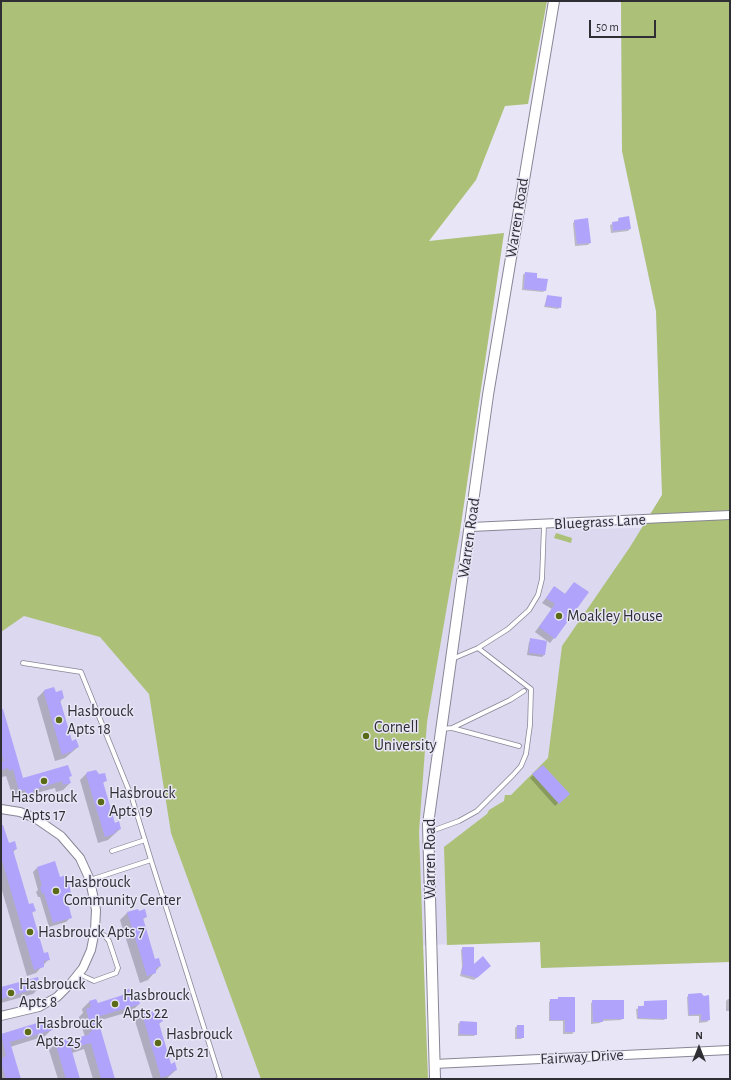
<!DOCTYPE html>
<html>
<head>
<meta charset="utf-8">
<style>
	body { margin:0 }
	#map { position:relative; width:731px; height:1080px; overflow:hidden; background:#e8e6f6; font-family:"Alegreya Sans",sans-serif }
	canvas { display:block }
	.frame { position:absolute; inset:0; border:2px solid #2e2e34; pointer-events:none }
	.north { position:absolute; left:679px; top:1028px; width:40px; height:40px; -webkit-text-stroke:3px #e8e6f6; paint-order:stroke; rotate:0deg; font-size:11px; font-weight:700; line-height:16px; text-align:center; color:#2e2e34 }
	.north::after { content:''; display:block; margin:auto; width:14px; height:18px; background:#2e2e34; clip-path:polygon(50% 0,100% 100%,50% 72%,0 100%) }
	.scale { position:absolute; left:589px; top:20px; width:67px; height:18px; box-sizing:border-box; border:2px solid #2e2e34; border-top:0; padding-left:5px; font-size:12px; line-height:14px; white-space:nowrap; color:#2e2e34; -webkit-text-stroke:3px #e8e6f6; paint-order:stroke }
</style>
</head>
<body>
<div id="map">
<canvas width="731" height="1080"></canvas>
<div class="frame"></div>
<div class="north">N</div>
<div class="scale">50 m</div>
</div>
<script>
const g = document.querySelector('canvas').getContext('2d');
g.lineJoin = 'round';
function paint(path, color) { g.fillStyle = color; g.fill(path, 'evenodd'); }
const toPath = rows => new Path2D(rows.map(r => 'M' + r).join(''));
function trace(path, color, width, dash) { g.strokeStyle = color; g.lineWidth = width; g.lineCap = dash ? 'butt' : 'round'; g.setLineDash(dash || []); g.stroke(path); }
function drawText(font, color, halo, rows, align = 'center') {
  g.font = font + ' "Alegreya Sans",sans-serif'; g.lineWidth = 3; g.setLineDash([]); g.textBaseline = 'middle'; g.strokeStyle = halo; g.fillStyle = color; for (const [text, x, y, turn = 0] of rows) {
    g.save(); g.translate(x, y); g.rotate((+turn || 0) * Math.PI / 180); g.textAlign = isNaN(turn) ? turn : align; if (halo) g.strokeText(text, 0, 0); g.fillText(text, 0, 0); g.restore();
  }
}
const built = toPath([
	[621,1,730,1,730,962,541,968,540,942,423,945,428,1079,1,1079,1,289,504,233,460,531,641,528,662,495,656,311,622,151]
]);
const green = toPath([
	[1,1,547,1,528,104,505,106,476,180,429,241,504,233,460,531,427,722,419,832,428,1079,261,1079,171,833,149,694,100,637,24,616,1,632],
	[621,1,730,1,730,962,541,968,540,942,447,945,444,847,487,814,489,810,504,801,505,795,511,795,548,758,562,646,630,547,662,495,656,311,622,151],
	[556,533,572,538,571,543,554,538]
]);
const shadow = toPath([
	[619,219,630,229,628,231,611,233,610,225,617,222],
	[575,221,590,243,588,245,575,246,573,223],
	[525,273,536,279,545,290,543,292,522,290,523,275],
	[547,297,560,307,558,309,544,307],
	[574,583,554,638,550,643,535,632,552,609,542,603,555,587,565,594],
	[531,640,544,655,542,657,527,655,529,642],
	[44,691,55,693,63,698,60,702,71,742,78,747,65,758,55,761,37,698],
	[1,717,23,780,70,776,68,778,70,783,63,790,56,792,55,788,33,794,26,801,20,803,18,797,13,797,6,776,2,777,1,774],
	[543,766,568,794,555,806,530,778],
	[87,773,98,776,106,780,102,784,114,824,120,829,108,840,98,843,80,780],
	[1,840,16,849,13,852,28,906,34,911,31,914,43,954,49,959,36,973,27,976,1,887],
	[37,868,59,878,70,894,65,898,71,917,66,922,49,927,40,897,38,897,36,892,38,890,33,872],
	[127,913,146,917,142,920,154,960,160,966,148,980,140,983,120,920],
	[463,948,473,967,489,966,474,980,460,976,462,967,461,950],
	[40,987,33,994,1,1003,1,988],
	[126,991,139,1004,132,1011,98,1021,114,1079,93,1079,84,1049,72,1053,79,1079,58,1079,49,1050,56,1043,67,1042,85,1037,79,1017,83,1013,82,1009,89,1002,96,1000,97,1004,120,998],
	[689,995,709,1020,707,1022,699,1023,699,1016,688,1016,687,997],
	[728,999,730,999,730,1011,726,1011,726,1001],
	[551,1000,574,1032,572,1034,563,1034,563,1021,549,1021,549,1002],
	[593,1001,623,1018,621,1020,602,1021,600,1023,591,1024,591,1003],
	[645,1002,666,1018,664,1020,637,1019,636,1009,643,1007],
	[142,1015,162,1021,158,1025,170,1065,176,1070,166,1079,153,1079,135,1021],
	[50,1020,52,1029,45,1036,10,1047,19,1079,1,1079,1,1035],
	[460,1022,476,1034,474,1036,458,1036,458,1024],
	[517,1026,523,1026,523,1037,521,1039,515,1039,515,1028]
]);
const building = toPath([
	[629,216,631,229,613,231,612,222,619,221,618,218],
	[588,218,591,243,577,244,574,220],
	[525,272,537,273,537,278,548,279,546,291,524,289],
	[547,295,562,297,561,308,545,306],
	[574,582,589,592,555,639,539,627,555,604,546,598,554,586,565,594],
	[530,638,547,641,545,655,529,653],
	[54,687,56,692,62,690,64,698,60,700,72,741,76,739,79,747,73,749,73,751,62,755,44,693,44,690],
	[1,709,3,709,23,778,68,765,72,776,69,777,71,783,63,785,62,781,33,790,34,794,26,796,25,790,19,791,13,769,9,771,8,768,1,770,1,762,4,761,1,752],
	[543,765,570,794,559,804,532,774],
	[96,770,99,774,105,773,107,781,103,782,115,823,119,821,121,829,115,831,116,833,105,837,86,775,87,772],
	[1,825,3,825,9,843,15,841,17,849,13,850,29,904,33,903,36,911,32,912,44,953,48,952,50,960,44,961,44,967,34,970,1,857],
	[55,861,60,877,66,875,70,888,71,894,66,896,72,918,53,923,44,893,42,894,40,887,42,886,37,867],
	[138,909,139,911,145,909,147,917,143,918,155,959,159,958,161,966,156,968,156,973,147,976,127,912],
	[462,947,474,947,474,964,483,956,491,966,477,978,461,974,463,964],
	[38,977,41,987,1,999,1,987],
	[133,988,135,994,137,993,140,1004,97,1017,115,1079,101,1079,91,1043,71,1048,80,1079,66,1079,55,1042,66,1039,67,1041,90,1034,89,1032,92,1031,86,1009,91,1007,89,1001,96,999,98,1003,126,994,125,990],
	[701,993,704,996,709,995,710,1020,701,1021,701,1014,689,1015,688,994],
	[558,997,575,997,575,1032,565,1032,565,1020,550,1020,550,999,558,999],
	[592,1000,624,1000,624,1019,603,1019,603,1022,593,1022],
	[667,1000,667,1019,638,1018,638,1006,644,1006,644,1001],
	[152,1011,155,1015,160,1014,163,1021,159,1023,171,1064,175,1062,177,1070,171,1072,172,1074,161,1078,142,1014],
	[50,1019,53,1030,10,1042,21,1079,6,1079,1,1061,3,1061,2,1058,6,1056,1,1034],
	[460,1021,477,1022,477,1035,459,1034],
	[517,1025,524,1025,524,1038,517,1038]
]);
const service = toPath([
	[452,659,478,648,508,629,529,610,538,595,542,579,544,525],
	[23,663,81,672,132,798,151,860],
	[452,728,519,746],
	[442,729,452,728,510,700,524,691],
	[429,832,459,821,477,811,513,775,521,766,526,754,530,725,531,689,478,648],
	[112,851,145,840],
	[90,880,151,860,220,1078,218,1079],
	[79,974,94,981,116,973,118,968,109,941,105,936,95,930]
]);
const minor = toPath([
	[471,527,730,515],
	[1,809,20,812,35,818,61,836,80,858,90,880,96,910,95,930,91,950,83,968,71,983,57,997,39,1007,1,1016],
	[434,1064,730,1050]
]);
const tertiary = toPath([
	[435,1079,428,824,488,395,554,1]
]);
const markers = [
	[559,616,4,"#596b17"],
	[59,720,4,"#596b17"],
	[366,736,4,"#596b17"],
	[44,781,4,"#596b17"],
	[101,802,4,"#596b17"],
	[56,891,4,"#596b17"],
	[30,932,4,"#596b17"],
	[11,993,4,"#596b17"],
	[115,1004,4,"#596b17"],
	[28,1032,4,"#596b17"],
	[158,1043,4,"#596b17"]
];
const streetNames = [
	["Warren Road",517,218,-81],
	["Bluegrass Lane",600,522,-3],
	["Warren Road",469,538,-82],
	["Warren Road",430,859,-90],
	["Fairway Drive",582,1057,-3]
];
const poiNames = [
	["Moakley House",567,616],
	["Hasbrouck",67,711],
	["Apts 18",67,729],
	["Cornell",374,727],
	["University",374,745],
	["Hasbrouck",109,793],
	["Apts 19",109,811],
	["Hasbrouck",44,797,"center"],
	["Apts 17",44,815,"center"],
	["Hasbrouck",64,882],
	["Community Center",64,900],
	["Hasbrouck Apts 7",38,932],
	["Hasbrouck",19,984],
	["Apts 8",19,1002],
	["Hasbrouck",123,995],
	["Apts 22",123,1013],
	["Hasbrouck",36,1023],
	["Apts 25",36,1041],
	["Hasbrouck",166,1034],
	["Apts 21",166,1052]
];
paint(built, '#dbd8ef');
paint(green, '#acc177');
paint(shadow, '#0003');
paint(building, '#b0a3fb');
trace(service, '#888695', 5.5);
trace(minor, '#888695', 10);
trace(tertiary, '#888695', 12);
trace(service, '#fff', 4);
trace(minor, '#fff', 8);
trace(tertiary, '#fff', 10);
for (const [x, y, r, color] of markers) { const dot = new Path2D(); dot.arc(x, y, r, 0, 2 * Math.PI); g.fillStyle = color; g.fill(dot); trace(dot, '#e8e6f6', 1.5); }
drawText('16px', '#2e2e34', '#e8e6f6', streetNames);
drawText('16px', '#2e2e34', '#e8e6f6', poiNames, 'left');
</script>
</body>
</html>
